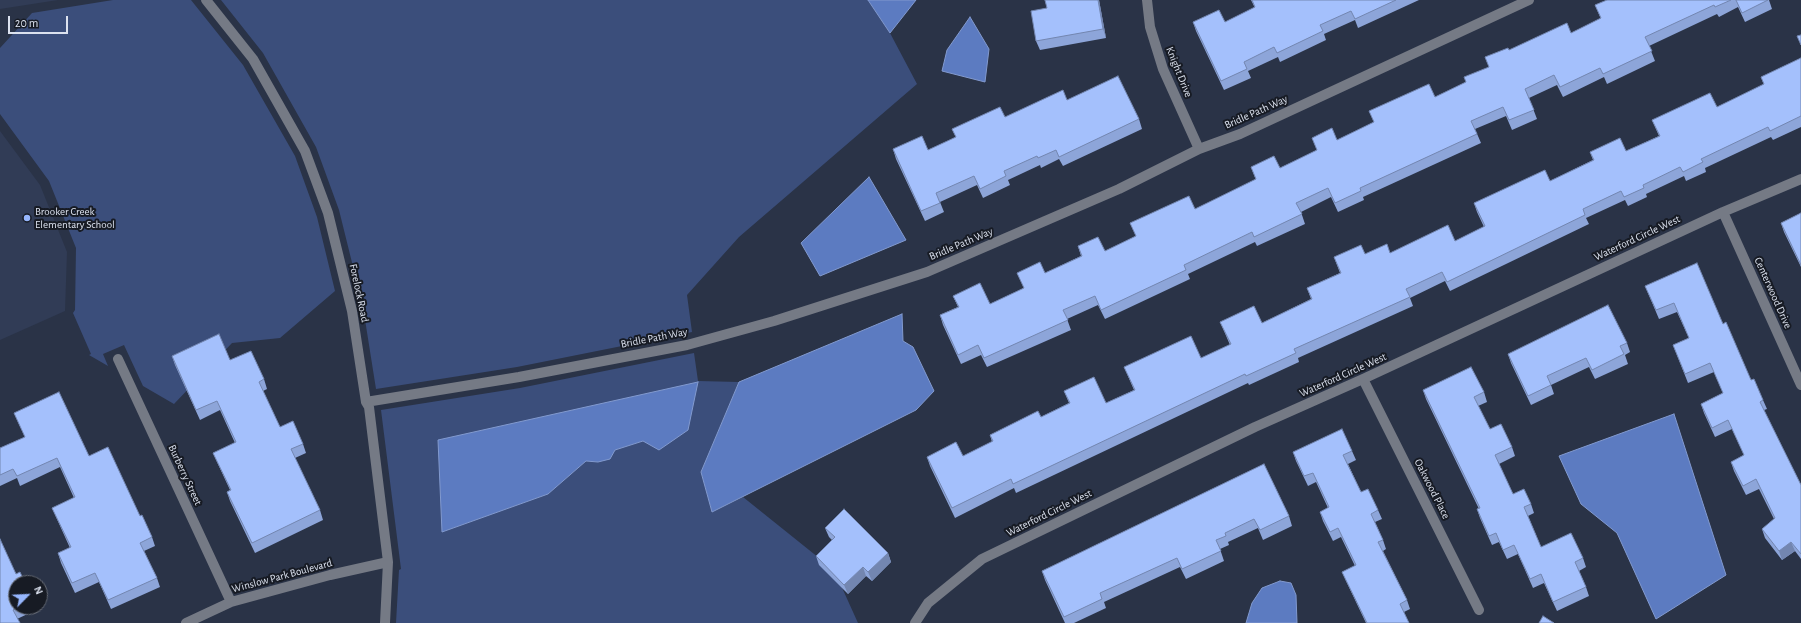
<!DOCTYPE html>
<html>
<head>
<meta charset="utf-8">
<style>
	body { margin:0 }
	#map { position:relative; width:1801px; height:623px; overflow:hidden; background:#2a3347; font-family:"Alegreya Sans",sans-serif }
	canvas { display:block }
	.north { position:absolute; left:8px; top:575px; width:40px; height:40px; box-sizing:border-box; background:#171b24; border:1px solid #666b75; border-radius:50%; rotate:66deg; font-size:11px; font-weight:700; line-height:16px; text-align:center; color:#dce2ef }
	.north::after { content:''; display:block; margin:auto; width:14px; height:18px; background:#96b6fd; clip-path:polygon(50% 0,100% 100%,50% 72%,0 100%) }
	.scale { position:absolute; left:8px; top:16px; width:60px; height:18px; box-sizing:border-box; border:2px solid #dce2ef; border-top:0; padding-left:5px; font-size:12px; line-height:14px; white-space:nowrap; color:#dce2ef; -webkit-text-stroke:3px #171b24; paint-order:stroke }
</style>
</head>
<body>
<div id="map">
<canvas width="1801" height="623"></canvas>
<div class="north">N</div>
<div class="scale">20 m</div>
</div>
<script>
const g = document.querySelector('canvas').getContext('2d');
g.lineJoin = 'round';
function paint(path, color) { g.fillStyle = color; g.fill(path, 'evenodd'); }
const toPath = rows => new Path2D(rows.map(r => 'M' + r).join(''));
function trace(path, color, width, dash) { g.strokeStyle = color; g.lineWidth = width; g.lineCap = dash ? 'butt' : 'round'; g.setLineDash(dash || []); g.stroke(path); }
function drawText(font, color, halo, rows, align = 'center') {
  g.font = font + ' "Alegreya Sans",sans-serif'; g.lineWidth = 4; g.setLineDash([]); g.textBaseline = 'middle'; g.strokeStyle = halo; g.fillStyle = color; for (const [text, x, y, turn = 0] of rows) {
    g.save(); g.translate(x, y); g.rotate((+turn || 0) * Math.PI / 180); g.textAlign = isNaN(turn) ? turn : align; if (halo) g.strokeText(text, 0, 0); g.fillText(text, 0, 0); g.restore();
  }
}
const built = toPath([
	[0,0,58,0,0,9],
	[0,131,40,185,67,252,65,311,0,340]
]);
const green = toPath([
	[113,0,191,0,243,65,295,156,317,217,335,291,280,338,232,343,174,404,143,386,124,345,103,354,108,366,89,355,91,354,73,313,75,310,76,248,49,181,0,114,0,48,32,13],
	[221,0,868,0,890,33,917,84,739,237,687,295,692,332,517,367,376,389,363,307,339,210,316,147,263,53],
	[694,353,698,381,739,382,701,472,712,512,743,497,834,570,858,623,396,623,399,570,401,569,381,410,520,388],
	[698,382,643,441,615,450,598,462,586,461,548,494,442,532]
]);
const water = toPath([
	[868,0,916,0,890,33,868,0],
	[970,17,989,49,985,82,942,71,947,50,970,17],
	[869,177,906,240,820,276,801,243,869,177],
	[902,314,903,341,913,347,934,391,916,410,712,512,701,472,739,382,902,314],
	[698,382,688,430,659,450,643,441,615,450,610,459,598,462,586,461,548,494,442,532,438,440,698,382],
	[1674,414,1726,575,1656,619,1617,533,1581,504,1559,456,1674,414],
	[1280,581,1291,583,1296,595,1297,623,1246,623,1252,603,1262,588,1280,581]
]);
const minor = toPath([
	[206,0,253,59,305,151,328,213,352,311,366,402,369,407,388,562,385,623],
	[1147,0,1150,27,1163,69,1199,149],
	[1723,212,1801,385],
	[118,359,231,602],
	[1363,379,1479,610],
	[366,402,519,377,687,345,774,321,927,272,1119,189,1199,149,1240,134,1529,0],
	[186,623,231,602,330,575,388,562],
	[915,623,928,603,982,559,1255,427,1363,379,1723,212,1801,179]
]);
const wall = toPath([
	[1045,0,1099,0,1106,38,1040,50,1036,41,1047,8],
	[1251,0,1419,0,1358,28,1355,20,1324,34,1326,40,1280,62,1278,57,1248,71,1251,78,1224,90,1196,31,1193,22,1225,22,1255,8],
	[1607,0,1769,0,1772,9,1745,22,1738,7,1719,17,1717,14,1649,46,1655,61,1607,84,1604,77,1563,97,1557,85,1529,98,1537,119,1512,130,1506,116,1475,129,1481,143,1363,197,1364,200,1338,212,1331,197,1301,212,1305,224,1257,246,1255,242,1188,274,1190,279,1105,319,1098,305,1067,319,1071,330,987,367,981,355,961,364,943,325,940,315,958,307,953,296,990,304,1024,288,1017,273,1045,273,1081,256,1078,246,1105,251,1136,236,1130,223,1195,209,1256,180,1251,167,1280,168,1317,150,1312,138,1337,140,1374,122,1369,111,1435,97,1466,82,1489,67,1485,57,1571,33,1601,19,1595,5],
	[1801,58,1801,127,1773,140,1771,137,1705,168,1706,172,1686,181,1684,176,1646,194,1647,197,1628,206,1625,200,1586,218,1589,224,1450,291,1445,281,1410,298,1413,306,1298,358,1299,362,1249,385,1248,383,1016,493,1014,488,955,518,930,466,927,457,963,456,992,442,990,435,1041,417,1069,403,1064,391,1106,403,1134,390,1124,367,1201,358,1230,345,1224,331,1220,322,1262,323,1311,299,1307,288,1340,273,1334,257,1365,254,1390,253,1455,241,1484,227,1477,212,1474,203,1550,181,1593,160,1590,152,1626,151,1659,136,1652,120,1717,107,1764,85,1761,77],
	[1067,100,1139,119,1142,129,1063,166,1059,159,1041,168,1040,165,1008,180,1010,185,983,198,977,185,940,202,944,212,925,221,896,159,893,149,928,150,956,137,952,129,1005,117],
	[1801,213,1801,267,1784,232,1781,223],
	[1645,286,1723,324,1751,380,1763,400,1767,409,1764,410,1801,485,1801,559,1795,551,1782,560,1765,538,1762,529,1774,519,1759,489,1746,495,1734,471,1731,462,1744,455,1732,429,1715,437,1704,413,1701,404,1723,393,1714,372,1688,383,1673,345,1689,338,1677,312,1659,319],
	[1627,343,1630,352,1625,355,1628,364,1595,379,1589,367,1551,385,1554,394,1531,405,1511,363,1508,354],
	[172,356,230,360,264,379,267,389,263,391,280,427,303,444,306,453,295,458,320,510,323,520,255,553,230,501,227,492,230,490,217,462,213,453,235,443,220,410,200,420,175,365],
	[1423,390,1484,392,1487,402,1478,406,1490,429,1512,447,1515,456,1499,464,1513,494,1531,504,1534,513,1528,516,1541,547,1583,558,1586,567,1579,571,1586,587,1589,596,1557,611,1544,583,1533,588,1518,554,1507,559,1499,542,1492,545,1480,518,1477,509,1479,509,1426,399],
	[14,413,89,456,140,516,152,537,155,546,144,551,157,578,160,587,111,609,99,582,75,593,61,563,58,553,70,548,56,517,52,508,74,498,60,467,20,486,17,478,0,486,0,448,25,437,18,422],
	[1352,451,1356,460,1348,464,1361,492,1378,510,1382,519,1375,522,1383,540,1386,549,1383,551,1407,600,1410,609,1404,612,1409,623,1366,623,1346,581,1342,572,1355,566,1341,537,1333,541,1323,521,1320,512,1328,508,1316,482,1308,486,1296,461,1293,452],
	[1264,464,1289,516,1292,526,1263,540,1258,528,1228,542,1229,545,1220,549,1224,561,1186,579,1180,567,1104,602,1106,608,1074,623,1065,623,1045,580,1042,571],
	[825,528,888,553,891,562,872,581,866,576,848,594,819,565,816,556,832,540,829,537],
	[16,607,35,607,36,610,17,619,0,623]
]);
const shadedWall = toPath([
	[1098,0,1099,0,1106,38,1103,29],
	[1791,542,1795,551,1782,560,1779,551],
	[888,553,891,562,872,581,868,572],
	[863,567,866,576,848,594,844,585]
]);
const building = toPath([
	[1045,0,1098,0,1103,29,1036,41,1031,11,1047,8,1045,0],
	[1252,0,1396,0,1355,19,1351,11,1320,25,1323,31,1277,53,1274,47,1244,62,1247,69,1221,81,1193,22,1219,10,1225,22,1255,7,1252,0],
	[1607,0,1731,0,1715,7,1714,5,1645,37,1652,51,1603,74,1600,68,1560,87,1554,75,1525,89,1534,110,1509,120,1503,107,1471,121,1477,134,1360,188,1361,191,1335,203,1328,188,1296,203,1302,214,1254,237,1252,232,1184,265,1186,270,1101,310,1095,296,1063,310,1068,320,984,358,978,345,958,355,940,315,959,307,953,296,980,283,990,304,1024,288,1017,273,1040,262,1045,273,1082,256,1078,246,1098,237,1105,251,1136,236,1130,223,1189,196,1195,209,1256,179,1251,167,1274,156,1280,168,1317,150,1312,138,1332,128,1337,140,1374,122,1369,111,1429,84,1435,97,1466,82,1464,77,1489,67,1485,57,1508,48,1509,50,1567,23,1571,33,1601,18,1595,5,1607,0],
	[1736,0,1768,0,1742,13,1736,0],
	[1801,35,1801,45,1797,36,1801,35],
	[1801,58,1801,116,1770,131,1768,127,1701,159,1703,162,1683,172,1680,167,1643,185,1644,188,1624,197,1621,191,1583,209,1585,215,1447,282,1442,272,1406,289,1410,297,1294,349,1296,353,1246,376,1245,374,1013,484,1011,479,952,508,927,457,956,442,963,456,993,441,990,435,1038,411,1041,417,1070,403,1064,391,1094,377,1106,403,1135,390,1124,367,1191,336,1201,358,1231,344,1220,322,1254,306,1262,323,1312,299,1307,288,1341,273,1334,257,1361,245,1365,254,1387,244,1390,253,1448,225,1455,241,1485,226,1474,203,1545,170,1550,181,1594,160,1590,152,1620,138,1626,151,1660,136,1652,120,1710,93,1717,107,1764,84,1761,77,1801,58],
	[1118,76,1139,119,1059,157,1056,150,1038,158,1037,156,1004,171,1006,176,980,189,974,176,936,193,940,203,921,211,893,149,922,136,928,150,956,137,952,129,1000,107,1005,117,1063,90,1067,100,1118,76],
	[1801,213,1801,265,1781,223,1801,213],
	[1697,263,1723,324,1726,322,1751,380,1754,379,1763,400,1760,402,1801,485,1801,554,1791,542,1779,551,1762,529,1775,518,1756,479,1743,486,1731,462,1744,455,1728,420,1712,428,1701,404,1723,393,1710,363,1685,374,1673,345,1689,338,1674,303,1656,310,1645,286,1697,263],
	[1608,305,1627,343,1620,346,1624,354,1592,370,1586,358,1547,376,1551,385,1528,396,1508,354,1608,305],
	[219,334,230,360,251,351,264,379,259,382,280,427,293,421,303,444,291,449,320,510,252,543,227,492,231,490,213,453,236,442,217,401,196,410,172,356,219,334],
	[1471,367,1484,392,1474,397,1490,429,1501,424,1512,447,1495,455,1513,494,1524,489,1531,504,1524,507,1541,547,1571,533,1583,558,1575,562,1586,587,1553,602,1541,574,1530,579,1514,545,1503,550,1496,533,1489,536,1477,509,1480,508,1423,390,1471,367],
	[59,392,89,456,108,447,140,516,142,515,152,537,140,543,157,578,108,600,95,573,72,583,58,553,71,547,52,508,75,497,57,458,17,476,13,469,0,475,0,448,25,437,14,413,59,392],
	[1342,429,1352,451,1343,455,1361,492,1368,489,1378,510,1371,514,1383,540,1378,542,1407,600,1400,604,1409,623,1367,623,1342,572,1356,565,1338,528,1330,532,1320,512,1329,507,1313,473,1304,476,1293,452,1342,429],
	[1264,464,1289,516,1260,530,1254,519,1225,533,1226,536,1216,540,1221,551,1182,569,1177,558,1100,593,1102,599,1064,617,1042,571,1264,464],
	[844,509,888,553,868,572,863,567,844,585,816,556,835,537,825,528,844,509],
	[0,539,16,574,20,572,25,583,16,583,16,607,20,607,13,610,20,623,0,623,0,539],
	[1543,616,1554,623,1539,623,1543,616]
]);
const markers = [
	[27,218,4,"#96b6fd"]
];
const streetNames = [
	["Knight Drive",1179,72,68],
	["Bridle Path Way",1256,112,-24],
	["Waterford Circle West",1637,238,-25],
	["Bridle Path Way",961,244,-23],
	["Forelock Road",359,293,78],
	["Centerwood Drive",1773,293,66],
	["Bridle Path Way",654,338,-11],
	["Waterford Circle West",1343,375,-24],
	["Burberry Street",185,475,65],
	["Oakwood Place",1432,489,63],
	["Waterford Circle West",1049,513,-26],
	["Winslow Park Boulevard",282,576,-15]
];
const poiNames = [
	["Brooker Creek",35,212],
	["Elementary School",35,225]
];
paint(built, '#313c56');
paint(green, '#3b4e7b');
paint(water, '#5c7bc1');
trace(water, '#829acf', 1);
trace(minor, '#757a85', 10);
paint(wall, '#8da5d9');
paint(shadedWall, '#7386b0');
paint(building, '#a4c0fc');
trace(building, '#7386b0', 1);
for (const [x, y, r, color] of markers) { const dot = new Path2D(); dot.arc(x, y, r, 0, 2 * Math.PI); g.fillStyle = color; g.fill(dot); trace(dot, '#171b24', 1.5); }
drawText('11px', '#dce2ef', '#171b24', streetNames);
drawText('11px', '#dce2ef', '#171b24', poiNames, 'left');
</script>
</body>
</html>
